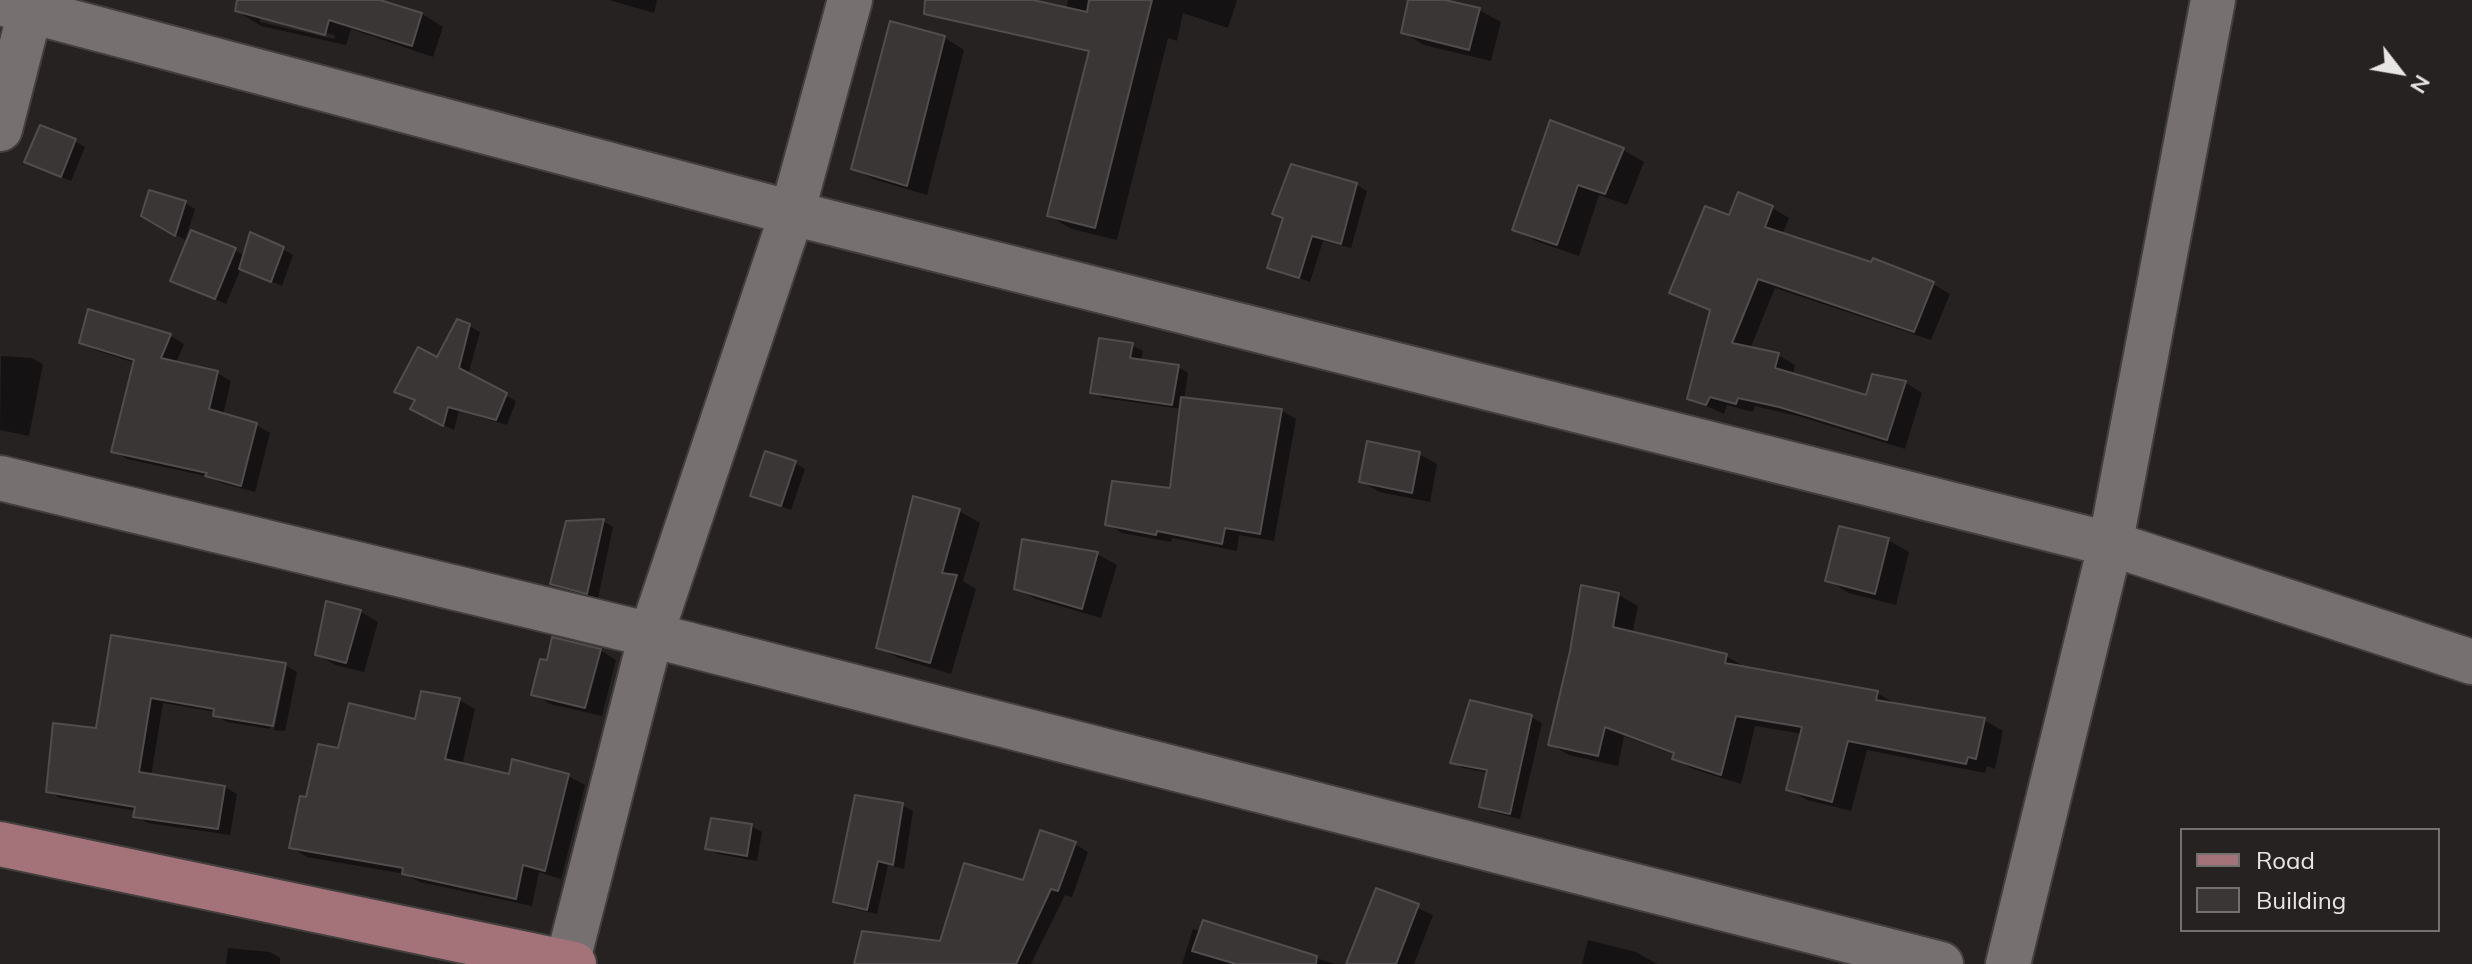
<!DOCTYPE html>
<html>
<head>
<meta charset="utf-8">
<style>
	body { margin:0 }
	#map { position:relative; width:2472px; height:964px; overflow:hidden; background:#262222; font-family:Mulish,sans-serif }
	canvas { display:block }
	.legend { position:absolute; left:2180px; top:828px; width:260px; height:104px; box-sizing:border-box; background:#262222; border:2px solid #747070; margin:0; padding:10px 14px; list-style:none; font-size:24px; color:#e8e5e5 }
	.legend li { display:flex; align-items:center; gap:16px; height:40px }
	.legend b { width:40px; border:2px solid #747070 }
	.north { position:absolute; left:2360px; top:32px; width:80px; height:80px; -webkit-text-stroke:6px #262222; paint-order:stroke; rotate:121deg; font-size:22px; font-weight:700; line-height:32px; text-align:center; color:#e8e5e5 }
	.north::after { content:''; display:block; margin:auto; width:28px; height:36px; background:#e8e5e5; clip-path:polygon(50% 0,100% 100%,50% 72%,0 100%) }
</style>
</head>
<body>
<div id="map">
<canvas width="2472" height="964"></canvas>
<ul class="legend">
<li><b style="height:10px;background:#a47379"></b>Road</li>
<li><b style="height:22px;background:#3b3636"></b>Building</li>
</ul>
<div class="north">N</div>
</div>
<script>
const g = document.querySelector('canvas').getContext('2d');
g.lineJoin = 'round';
function paint(path, color) { g.fillStyle = color; g.fill(path, 'evenodd'); }
const toPath = rows => new Path2D(rows.map(r => 'M' + r).join(''));
function trace(path, color, width, dash) { g.strokeStyle = color; g.lineWidth = width; g.lineCap = dash ? 'butt' : 'round'; g.setLineDash(dash || []); g.stroke(path); }
const shadow = toPath([
	[243,0,373,0,422,14,443,27,433,57,351,29,346,45,261,26,240,13],
	[260,18,335,35,334,39,260,22],
	[609,0,657,0,654,13],
	[1068,0,1237,0,1228,28,1183,13,1177,41,1168,38,1117,240,1072,229,1049,216,1098,48,1064,29],
	[1411,0,1436,0,1479,10,1501,22,1491,61,1424,45,1403,32],
	[891,23,945,38,964,50,927,195,873,179,853,168],
	[75,141,85,147,71,181,37,167],
	[1623,150,1644,162,1627,205,1599,195,1579,256,1536,241,1515,229],
	[1292,166,1357,185,1367,191,1351,248,1323,241,1310,282,1270,267,1285,219,1275,213],
	[185,203,195,209,185,240,143,215],
	[1772,208,1789,218,1782,235,1872,264,1874,261,1933,284,1950,294,1931,340,1775,288,1750,349,1778,355,1795,365,1793,375,1867,398,1874,376,1906,383,1922,393,1905,449,1798,416,1755,406,1753,412,1727,405,1724,414,1689,398,1711,311,1671,292,1730,217],
	[283,249,293,255,282,286,241,268,226,304,181,283,235,250,245,256],
	[89,312,171,336,184,344,176,363,217,373,231,381,223,415,256,425,270,433,255,492,221,483,210,477,127,459,114,451,135,363,95,350,81,342],
	[469,326,480,332,468,375,516,401,507,425,459,411,454,430,423,415,417,401,397,392,438,359],
	[1132,345,1143,351,1141,361,1178,367,1188,373,1184,400,1282,411,1296,419,1274,541,1239,535,1237,551,1172,538,1171,542,1122,533,1108,524,1172,491,1182,409,1103,398,1093,392],
	[1,356,32,358,43,364,29,436,0,430],
	[1419,454,1437,464,1430,502,1379,492,1361,481],
	[795,463,805,469,791,510,752,495],
	[959,511,980,523,963,581,976,589,951,674,899,658,878,647],
	[603,521,613,527,598,598,563,589,552,583],
	[1888,540,1909,552,1896,605,1849,593,1828,580],
	[1097,554,1117,565,1101,618,1036,599,1016,588],
	[1619,595,1638,606,1632,634,1726,656,1745,667,1877,693,1896,704,1984,720,2003,731,1995,769,1987,766,1985,773,1867,750,1851,811,1807,800,1788,789,1803,734,1755,726,1741,784,1693,769,1674,758,1675,755,1624,736,1618,766,1569,755,1550,744],
	[328,603,361,612,378,622,364,672,335,665,317,654],
	[112,638,285,665,297,672,285,731,274,730,287,667,283,667,270,729,227,722,215,715,216,712,163,703,151,776,225,787,237,794,230,835,148,823,136,816,136,811,60,798,48,791,98,730],
	[600,650,616,660,602,716,550,704,534,694],
	[459,700,475,709,462,765,510,776,568,776,585,785,561,879,539,872,532,906,420,882,405,874,307,857,291,847,307,800,340,751,417,722],
	[1531,717,1542,723,1520,819,1492,812,1481,806,1489,773,1463,768,1453,762],
	[902,805,913,811,904,869,888,865,877,914,846,907,835,901],
	[751,826,762,832,757,861,718,854,708,848],
	[1041,833,1075,844,1088,852,1072,897,1065,895,1031,964,856,964,941,943,1024,883],
	[1377,890,1433,915,1414,964,1348,964],
	[1204,923,1335,964,1182,964,1193,929,1201,931],
	[1588,940,1636,952,1657,964,1582,964],
	[228,948,270,952,280,958,280,964,226,964]
]);
const building = toPath([
	[237,0,380,0,422,13,412,46,329,20,325,35,235,11,237,0],
	[925,0,1033,0,1087,12,1089,0,1152,0,1095,228,1047,216,1089,51,924,14,925,0],
	[1408,0,1445,0,1480,8,1469,50,1401,33,1408,0],
	[890,21,945,36,907,186,851,169,890,21],
	[1550,120,1624,148,1605,194,1578,185,1557,245,1512,230,1550,120],
	[40,125,76,139,61,177,24,162,40,125],
	[1291,164,1357,183,1341,244,1312,236,1299,278,1267,268,1283,218,1272,214,1291,164],
	[149,190,186,201,175,236,141,216,149,190],
	[1738,192,1773,206,1765,227,1871,262,1873,258,1934,282,1914,332,1758,279,1732,343,1779,353,1775,368,1866,395,1872,374,1906,381,1887,440,1779,407,1738,398,1736,404,1710,397,1706,405,1687,399,1710,310,1669,293,1705,206,1729,215,1738,192],
	[191,230,236,248,215,299,170,281,191,230],
	[250,232,284,247,271,282,239,269,250,232],
	[88,309,171,334,161,358,218,371,209,409,257,423,241,486,205,476,207,473,111,452,134,360,79,343,88,309],
	[457,319,470,324,459,368,507,393,496,420,448,407,443,426,410,409,415,400,394,392,418,347,437,357,457,319],
	[1099,338,1133,343,1130,358,1179,365,1172,405,1090,393,1099,338],
	[1181,397,1282,409,1260,534,1225,528,1222,544,1157,531,1156,535,1105,525,1112,481,1170,488,1181,397],
	[1367,441,1420,452,1412,493,1359,482,1367,441],
	[765,451,796,461,781,506,750,496,765,451],
	[913,496,960,509,942,573,957,575,930,663,876,648,913,496],
	[604,519,587,594,550,584,566,521,604,519],
	[1839,526,1889,538,1875,594,1825,581,1839,526],
	[1022,539,1098,552,1082,609,1014,589,1022,539],
	[1581,585,1619,593,1613,627,1727,654,1725,663,1878,691,1876,700,1985,718,1976,759,1968,757,1966,764,1848,741,1832,802,1786,790,1802,727,1736,716,1721,775,1672,759,1674,753,1605,727,1598,756,1548,745,1570,651,1581,585],
	[326,601,361,610,346,663,315,655,326,601],
	[111,635,286,663,273,726,213,716,214,709,151,698,139,772,225,786,218,829,133,817,135,807,46,792,53,723,96,728,111,635],
	[552,637,601,649,585,708,531,695,540,659,547,660,552,637],
	[421,691,460,698,445,759,509,774,512,759,569,774,545,871,523,865,516,899,402,874,403,868,289,848,300,796,306,797,318,744,338,748,349,703,415,719,421,691],
	[1470,700,1532,715,1510,814,1479,807,1487,770,1450,763,1470,700],
	[855,795,903,803,893,865,878,861,867,910,833,902,855,795],
	[711,818,752,824,747,856,705,849,711,818],
	[1040,830,1076,842,1058,891,1051,889,1016,964,854,964,862,931,940,941,964,863,1023,880,1040,830],
	[1376,888,1419,904,1396,964,1346,964,1376,888],
	[1203,920,1317,956,1316,964,1236,964,1192,951,1203,920]
]);
const minor = toPath([
	[0,3,792,213,2121,547,2472,662],
	[0,129,33,0],
	[0,478,651,635,1941,964],
	[567,964,651,635,792,213,850,0],
	[2008,964,2110,546,2213,0]
]);
const major = toPath([
	[0,844,574,964]
]);
paint(shadow, '#0007');
paint(building, '#3b3636');
trace(building, '#514c4d', 2);
trace(minor, '#433f3f', 48);
trace(major, '#433f3f', 48);
trace(minor, '#767070', 44);
trace(major, '#a47379', 44);
</script>
</body>
</html>
